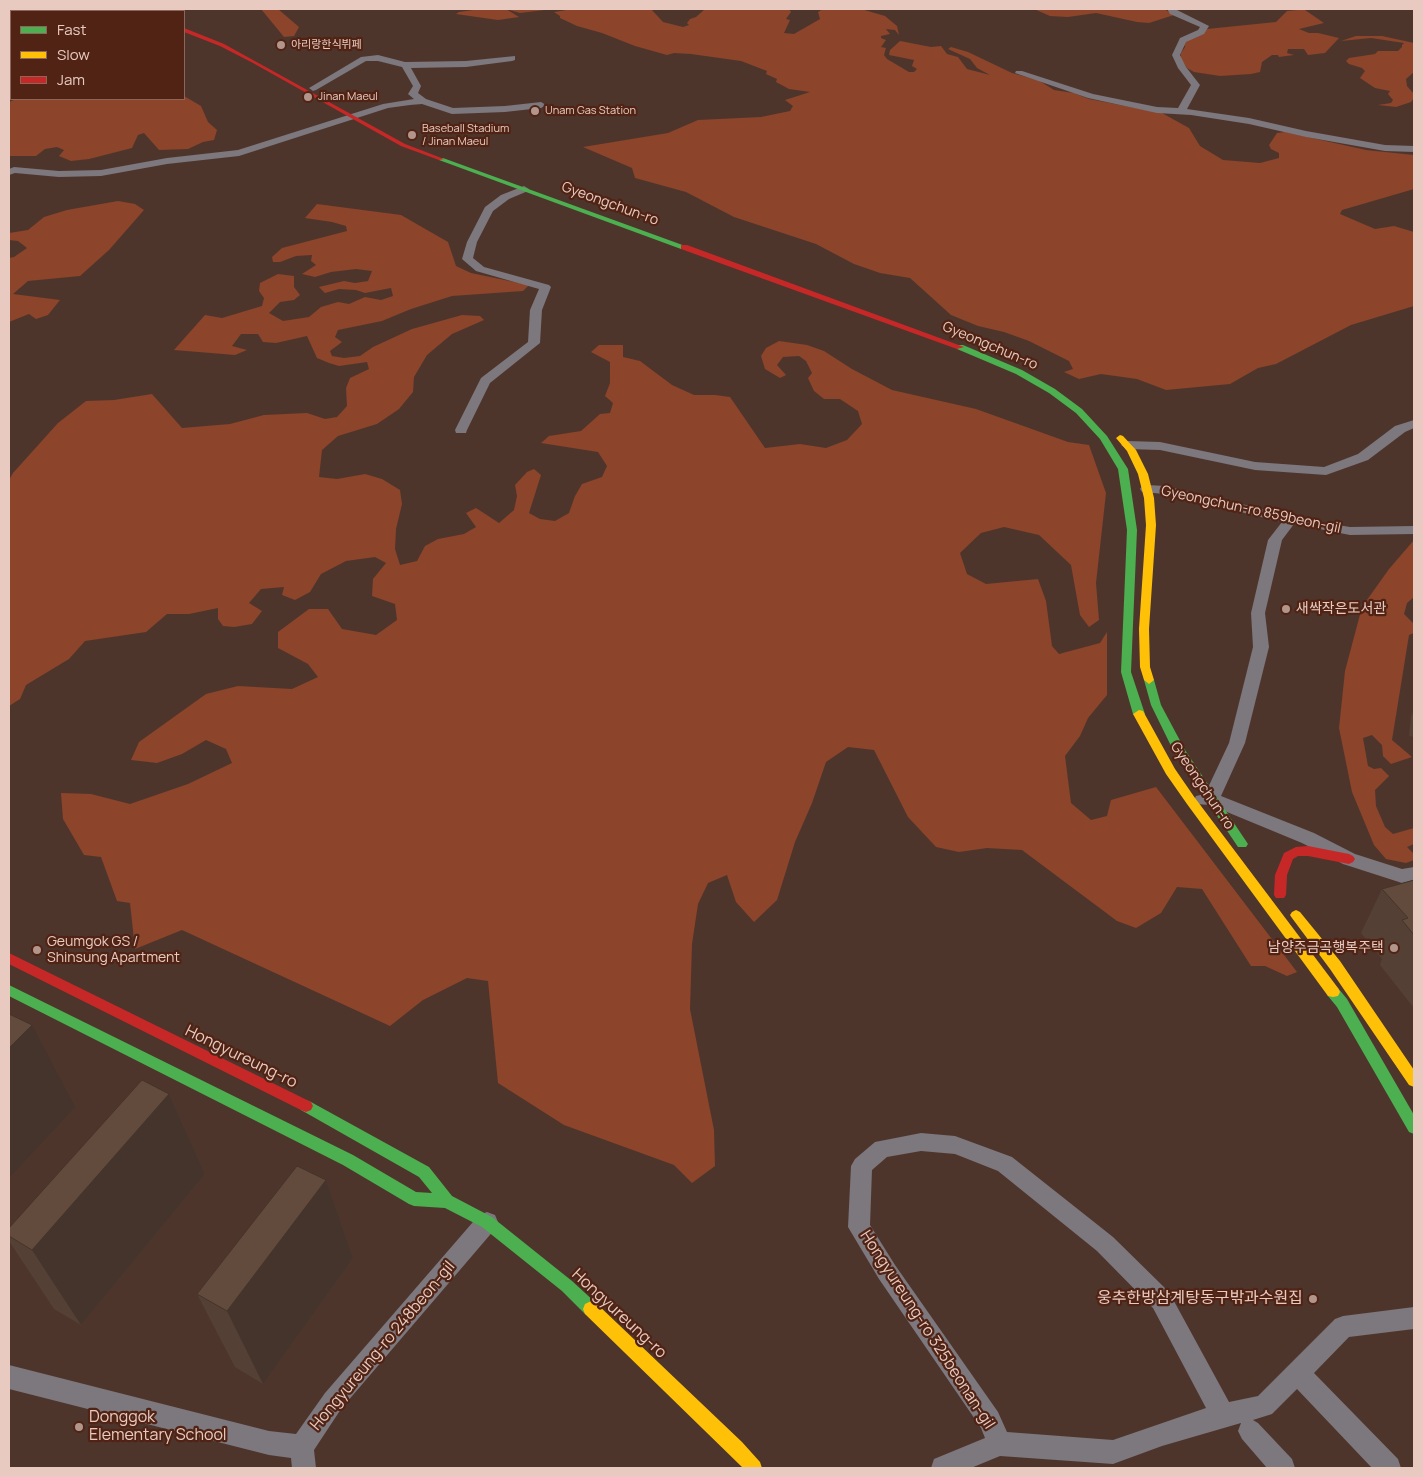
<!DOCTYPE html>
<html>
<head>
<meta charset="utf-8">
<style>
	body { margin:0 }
	#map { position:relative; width:1423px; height:1477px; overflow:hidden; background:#4e352c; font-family:Manrope,sans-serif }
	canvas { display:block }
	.frame { position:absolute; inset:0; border:10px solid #e8cac0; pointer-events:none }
	.legend { position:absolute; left:10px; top:10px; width:175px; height:90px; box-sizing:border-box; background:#502314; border:1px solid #8d6659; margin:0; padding:6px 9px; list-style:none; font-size:15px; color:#e8cac0 }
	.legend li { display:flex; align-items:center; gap:10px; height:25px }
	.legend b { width:25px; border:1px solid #8d6659 }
</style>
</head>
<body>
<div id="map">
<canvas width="1423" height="1477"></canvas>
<div class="frame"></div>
<ul class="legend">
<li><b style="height:6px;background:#4caf50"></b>Fast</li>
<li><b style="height:6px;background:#ffc107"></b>Slow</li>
<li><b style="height:6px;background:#c62828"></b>Jam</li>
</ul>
</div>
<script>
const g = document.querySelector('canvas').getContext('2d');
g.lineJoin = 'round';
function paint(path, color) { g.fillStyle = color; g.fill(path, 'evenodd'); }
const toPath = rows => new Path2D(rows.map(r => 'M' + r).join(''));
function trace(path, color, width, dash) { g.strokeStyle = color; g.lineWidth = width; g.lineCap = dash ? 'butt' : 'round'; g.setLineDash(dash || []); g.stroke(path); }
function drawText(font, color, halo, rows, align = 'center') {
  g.font = font + ' Manrope,"Noto Sans KR",sans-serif'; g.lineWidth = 4.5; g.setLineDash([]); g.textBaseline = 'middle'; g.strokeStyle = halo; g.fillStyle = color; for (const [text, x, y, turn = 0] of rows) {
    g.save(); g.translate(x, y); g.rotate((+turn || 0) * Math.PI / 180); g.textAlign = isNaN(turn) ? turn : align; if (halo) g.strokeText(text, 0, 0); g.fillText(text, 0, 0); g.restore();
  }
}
const green = toPath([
	[261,9,278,9,299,27,294,36,284,37],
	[472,9,553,9,520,13,506,9,519,17,498,20,456,14,459,12,473,10],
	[573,9,651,9,663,22,683,27,689,25,687,23,690,19,696,17,705,9,789,9,791,12,786,19,790,20,784,33,794,34,820,19,818,12,823,9,861,9,885,16,897,26,899,35,895,30,886,29,890,34,881,36,881,38,886,40,881,47,886,48,884,55,887,59,909,72,914,72,917,69,912,66,914,60,889,55,890,50,900,41,931,47,941,46,947,54,958,57,967,69,990,75,977,68,970,59,948,49,951,47,968,52,1012,73,1038,80,1054,90,1074,93,1089,99,1162,113,1189,128,1200,146,1223,160,1260,163,1279,158,1279,153,1271,149,1269,145,1277,133,1285,132,1366,150,1414,155,1414,189,1342,210,1340,214,1375,229,1394,226,1414,232,1414,306,1351,325,1276,364,1258,368,1230,384,1166,390,1137,379,1101,374,1079,379,1064,372,1073,369,1069,361,1029,341,1004,332,978,326,951,315,910,278,880,273,854,264,816,244,734,217,686,192,635,178,632,168,583,147,668,133,698,120,761,117,790,111,793,106,785,100,810,92,789,89,776,82,777,79,766,74,767,71,741,61,691,54,674,53,667,55,635,46,602,33,577,26,560,18,560,16,554,12],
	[1034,9,1164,9,1174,15,1149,23,1137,22,1096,13,1068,17,1050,16],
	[1298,10,1305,10,1324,23,1299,29,1309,33,1318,33,1339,38,1325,53,1308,55,1304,49,1288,49,1287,53,1294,55,1279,57,1278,55,1272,55,1262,62,1260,72,1251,74,1220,76,1194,72,1187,68,1181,60,1181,53,1185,47,1184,42,1202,34,1207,29,1276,22,1287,11],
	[1356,36,1382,36,1414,43,1414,72,1406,79,1407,86,1414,94,1414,98,1411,102,1396,107,1378,105,1391,103,1393,100,1388,94,1390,91,1375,88,1360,78,1365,71,1362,68,1349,64,1346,61,1349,58,1375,54,1378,51,1398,51,1402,47,1402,45,1404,43,1371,38,1341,41],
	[184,96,201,106,208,122,217,130,214,140,203,142,188,149,159,150,144,133,138,135,132,148,89,159,71,161,59,156,64,150,57,147,45,149,36,156,9,156,9,102,16,99,184,99],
	[118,201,135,204,144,210,109,250,80,276,28,281,13,294,60,300,48,315,36,319,29,314,9,322,9,258,14,257,27,248,18,241,9,240,9,233,28,230,44,217,67,210],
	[317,204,401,215,448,242,456,266,471,273,529,285,523,291,452,296,411,309,382,321,338,330,335,337,342,342,330,351,332,356,344,358,360,356,373,347,412,329,462,315,480,316,484,320,452,334,427,355,414,377,413,392,399,409,377,424,338,436,322,450,319,477,337,479,365,474,382,479,400,490,402,504,396,529,395,549,400,565,417,561,425,546,438,539,464,534,476,527,466,513,476,508,499,523,514,510,517,496,515,485,527,472,534,469,541,475,529,513,540,519,555,521,569,513,575,496,582,484,602,477,607,466,598,452,541,443,549,436,581,431,600,414,610,413,613,403,605,396,610,383,610,362,591,352,599,345,623,345,623,357,640,361,672,385,694,395,715,395,730,397,765,448,800,444,826,448,847,440,862,424,858,411,840,399,824,399,814,391,808,378,812,373,806,361,799,356,783,357,777,365,786,375,780,378,765,369,761,356,766,348,779,341,807,345,824,351,852,369,892,390,976,409,1068,442,1089,445,1106,493,1096,583,1099,620,1089,627,1080,615,1071,565,1039,535,1004,527,981,533,960,553,967,574,986,584,1038,579,1046,601,1052,646,1059,654,1100,643,1107,632,1107,695,1088,718,1080,736,1065,756,1071,803,1091,820,1107,816,1111,800,1156,787,1297,972,1287,976,1265,966,1251,966,1202,889,1177,887,1161,913,1136,928,1117,921,1022,850,987,848,959,852,936,847,908,817,874,750,848,747,826,762,812,803,795,842,777,900,754,922,736,902,727,875,708,883,698,904,692,944,690,1009,714,1130,715,1166,692,1183,674,1165,564,1125,498,1083,488,981,467,978,423,1000,390,1026,182,930,135,949,130,903,117,901,101,857,84,855,63,819,61,793,91,794,130,804,188,784,232,763,226,749,206,740,182,754,157,763,131,760,139,742,206,694,238,686,292,689,318,677,308,664,278,648,278,632,309,609,328,609,342,629,376,635,397,620,395,604,372,596,373,579,386,563,375,557,346,561,321,574,310,592,295,600,282,595,284,587,261,589,249,603,262,611,252,624,234,627,223,626,218,619,218,608,189,614,167,614,146,632,85,641,69,659,26,685,20,699,9,706,9,480,13,473,58,423,86,401,114,400,152,394,182,428,230,424,264,415,307,413,325,419,337,417,347,406,346,388,350,378,369,369,367,362,339,366,329,363,317,358,307,336,276,343,263,342,258,334,241,334,232,346,247,350,235,355,174,350,205,315,222,318,262,306,264,298,259,291,260,283,278,274,294,276,294,287,300,295,294,300,280,302,269,313,283,321,309,317,321,307,338,302,349,304,365,297,381,300,393,296,391,288,365,293,356,290,339,289,325,293,319,287,344,281,355,283,368,281,372,271,356,269,331,272,315,277,302,274,316,265,311,261,312,255,296,256,280,262,273,262,272,257,282,248,347,231,346,226,332,222,305,218],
	[1414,540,1414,597,1407,603,1404,614,1414,624,1414,633,1409,635,1392,740,1412,757,1391,764,1383,756,1382,745,1372,735,1363,738,1368,766,1374,769,1381,768,1389,776,1375,790,1376,806,1385,827,1393,834,1414,828,1414,844,1407,847,1414,854,1414,860,1406,863,1386,859,1374,845,1352,792,1339,728,1345,671,1362,607,1389,569]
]);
const street = toPath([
	[20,9,28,9,27,11,19,11,20,9],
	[1167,9,1175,9,1209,26,1204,34,1186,42,1180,55,1186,67,1200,85,1187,109,1249,118,1306,131,1385,145,1414,146,1414,152,1385,151,1306,137,1249,124,1191,115,1157,113,1088,98,1015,73,1016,71,1022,71,1093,94,1157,107,1178,108,1191,85,1178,68,1172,55,1180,38,1198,30,1200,27,1170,14,1167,9],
	[378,55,405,62,466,61,515,56,515,60,512,61,466,67,411,68,421,86,418,93,426,99,453,108,505,106,541,102,546,105,541,108,505,112,452,114,422,104,410,105,388,108,239,156,167,164,101,176,59,177,15,173,9,175,9,169,14,167,59,171,101,170,167,158,238,150,383,104,414,99,408,94,413,86,402,67,378,61,366,61,316,90,313,91,309,88,361,57,378,55],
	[11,71,11,78,9,79,9,72,11,71],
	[524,186,529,189,528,191,509,199,493,211,477,242,473,258,484,267,549,285,551,287,542,310,540,343,490,383,467,430,466,433,456,433,455,430,481,378,528,342,530,310,539,289,476,271,462,259,467,242,485,207,501,195,524,186],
	[1414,420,1414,428,1405,432,1368,460,1326,475,1255,470,1160,450,1127,449,1121,445,1127,441,1160,442,1255,462,1324,467,1358,454,1395,426,1414,420],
	[1147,485,1165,486,1314,521,1350,527,1414,526,1414,534,1350,535,1294,524,1282,540,1265,613,1269,647,1245,743,1221,796,1314,833,1355,854,1402,869,1414,867,1414,881,1402,883,1343,864,1302,843,1210,805,1196,804,1194,800,1196,796,1205,794,1229,743,1253,647,1251,613,1268,540,1282,522,1165,494,1142,492,1140,489,1142,486,1147,485],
	[921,1133,955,1136,1012,1157,1113,1237,1169,1292,1229,1402,1258,1396,1335,1319,1343,1316,1414,1307,1414,1329,1349,1337,1314,1373,1398,1459,1401,1468,1372,1468,1297,1389,1272,1414,1253,1420,1258,1423,1292,1459,1295,1468,1267,1468,1242,1439,1238,1431,1241,1423,1162,1446,1113,1464,1000,1456,971,1468,931,1468,934,1459,985,1438,981,1428,879,1279,848,1227,851,1166,855,1159,875,1142,921,1133],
	[921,1151,955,1154,998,1171,1097,1251,1153,1308,1206,1408,1113,1440,1007,1432,998,1412,895,1265,870,1225,872,1170,887,1157,921,1151],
	[487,1212,495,1215,498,1222,495,1229,341,1409,314,1450,316,1468,292,1468,291,1458,269,1455,9,1389,9,1365,269,1431,296,1434,325,1393,479,1215,487,1212]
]);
const fast = toPath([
	[125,9,133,9,137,11,129,11,125,9],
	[439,158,443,158,688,247,681,249,439,160,439,158],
	[957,345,963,345,1022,370,1055,389,1082,409,1107,436,1128,469,1137,530,1131,672,1145,714,1143,717,1139,718,1133,714,1121,672,1127,530,1118,469,1100,439,1076,413,1049,393,1016,374,957,349,957,345],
	[1149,676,1154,680,1161,705,1185,750,1246,841,1248,844,1246,847,1238,847,1174,752,1151,705,1144,680,1149,676],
	[9,985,353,1155,416,1192,432,1193,419,1177,301,1110,299,1106,301,1102,306,1100,311,1102,429,1167,452,1196,492,1217,572,1281,597,1304,599,1309,597,1314,591,1317,585,1314,562,1291,482,1227,445,1208,414,1206,409,1204,343,1165,9,996,9,985],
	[1333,987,1338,988,1347,999,1414,1115,1414,1134,1409,1132,1337,1007,1328,996,1326,992,1328,988,1333,987]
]);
const slow = toPath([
	[1120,435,1123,436,1136,450,1148,474,1154,498,1156,525,1149,629,1150,667,1154,680,1149,684,1144,680,1140,667,1139,629,1146,525,1144,498,1138,474,1127,451,1116,438,1120,435],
	[1139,710,1143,711,1175,769,1195,798,1338,988,1340,992,1338,996,1333,997,1328,996,1187,804,1166,774,1133,714,1139,710],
	[1296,910,1300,912,1340,961,1414,1070,1414,1087,1409,1085,1330,969,1292,918,1290,915,1292,912,1296,910],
	[591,1301,597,1304,742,1442,760,1462,762,1468,743,1468,585,1314,583,1309,585,1304,591,1301]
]);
const jam = toPath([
	[184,28,224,44,405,144,444,159,439,160,401,146,253,63,220,46,184,32,184,28],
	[681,245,687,245,964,347,957,349,681,249,681,245],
	[1308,846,1349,854,1353,856,1355,859,1353,862,1349,864,1308,856,1298,856,1293,859,1287,875,1286,895,1284,898,1276,898,1274,895,1275,875,1284,853,1296,847,1308,846],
	[9,953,311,1102,313,1106,311,1110,306,1112,301,1110,9,964,9,953]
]);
const wall = toPath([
	[1414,709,1414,737,1409,736,1411,717],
	[1414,880,1414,1008,1380,965,1382,959,1361,933,1382,889],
	[169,1094,205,1174,81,1325,54,1309,9,1241,9,1228],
	[326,1180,353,1258,263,1384,235,1367,197,1294]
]);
const shadedWall = toPath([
	[32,1025,75,1107,9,1178,9,1048],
	[169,1094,205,1174,81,1325,32,1250],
	[326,1180,353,1258,263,1384,227,1311]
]);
const building = toPath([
	[1414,880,1414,935,1402,920,1408,918,1382,889,1414,880],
	[9,1014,32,1025,9,1048,9,1014],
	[142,1080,169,1094,32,1250,9,1236,9,1228,142,1080],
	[297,1166,326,1180,227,1311,197,1294,297,1166]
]);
const markers = [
	[281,45,5,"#b2968c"],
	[308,97,5,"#b2968c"],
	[535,111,5,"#b2968c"],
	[412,135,5,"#b2968c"],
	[1286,609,5,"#b2968c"],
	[1394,948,5,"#b2968c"],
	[37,950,5,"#b2968c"],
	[1313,1299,5,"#b2968c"],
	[79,1427,5,"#b2968c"]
];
const farPoinames = [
	["아리랑한식뷔페",291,45],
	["Jinan Maeul",318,97],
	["Unam Gas Station",545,111],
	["Baseball Stadium",422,129],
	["/ Jinan Maeul",422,142]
];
const streetNames = [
	["Gyeongchun-ro",610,204,20],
	["Gyeongchun-ro",990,346,23],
	["Gyeongchun-ro 859beon-gil",1251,510,12],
	["Gyeongchun-ro",1202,786,56]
];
const poiNames = [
	["새싹작은도서관",1296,609],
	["Geumgok GS /",47,942],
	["Shinsung Apartment",47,958],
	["남양주금곡행복주택",1384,948,"right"]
];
const nearStreetnames = [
	["Hongyureung-ro",241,1057,26],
	["Hongyureung-ro",619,1314,43],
	["Hongyureung-ro 325beonan-gil",927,1330,57],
	["Hongyureung-ro 248beon-gil",383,1346,-50]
];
const nearPoinames = [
	["웅추한방삼계탕동구밖과수원집",1303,1299],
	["Donggok",89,1418,"left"],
	["Elementary School",89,1436,"left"]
];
paint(green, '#8c442a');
paint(street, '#7d777e');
paint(fast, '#4caf50');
paint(slow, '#ffc107');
paint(jam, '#c62828');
paint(wall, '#544034');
paint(shadedWall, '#45342b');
paint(building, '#624b3d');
trace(building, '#45342b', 1);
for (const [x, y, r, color] of markers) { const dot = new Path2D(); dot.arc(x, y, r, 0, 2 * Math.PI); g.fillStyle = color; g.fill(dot); trace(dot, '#502314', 2); }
drawText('11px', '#e8cac0', '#502314', farPoinames, 'left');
drawText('14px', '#e8cac0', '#502314', streetNames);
drawText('14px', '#e8cac0', '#502314', poiNames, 'left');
drawText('16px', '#e8cac0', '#502314', nearStreetnames);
drawText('16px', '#e8cac0', '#502314', nearPoinames, 'right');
</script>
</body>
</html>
